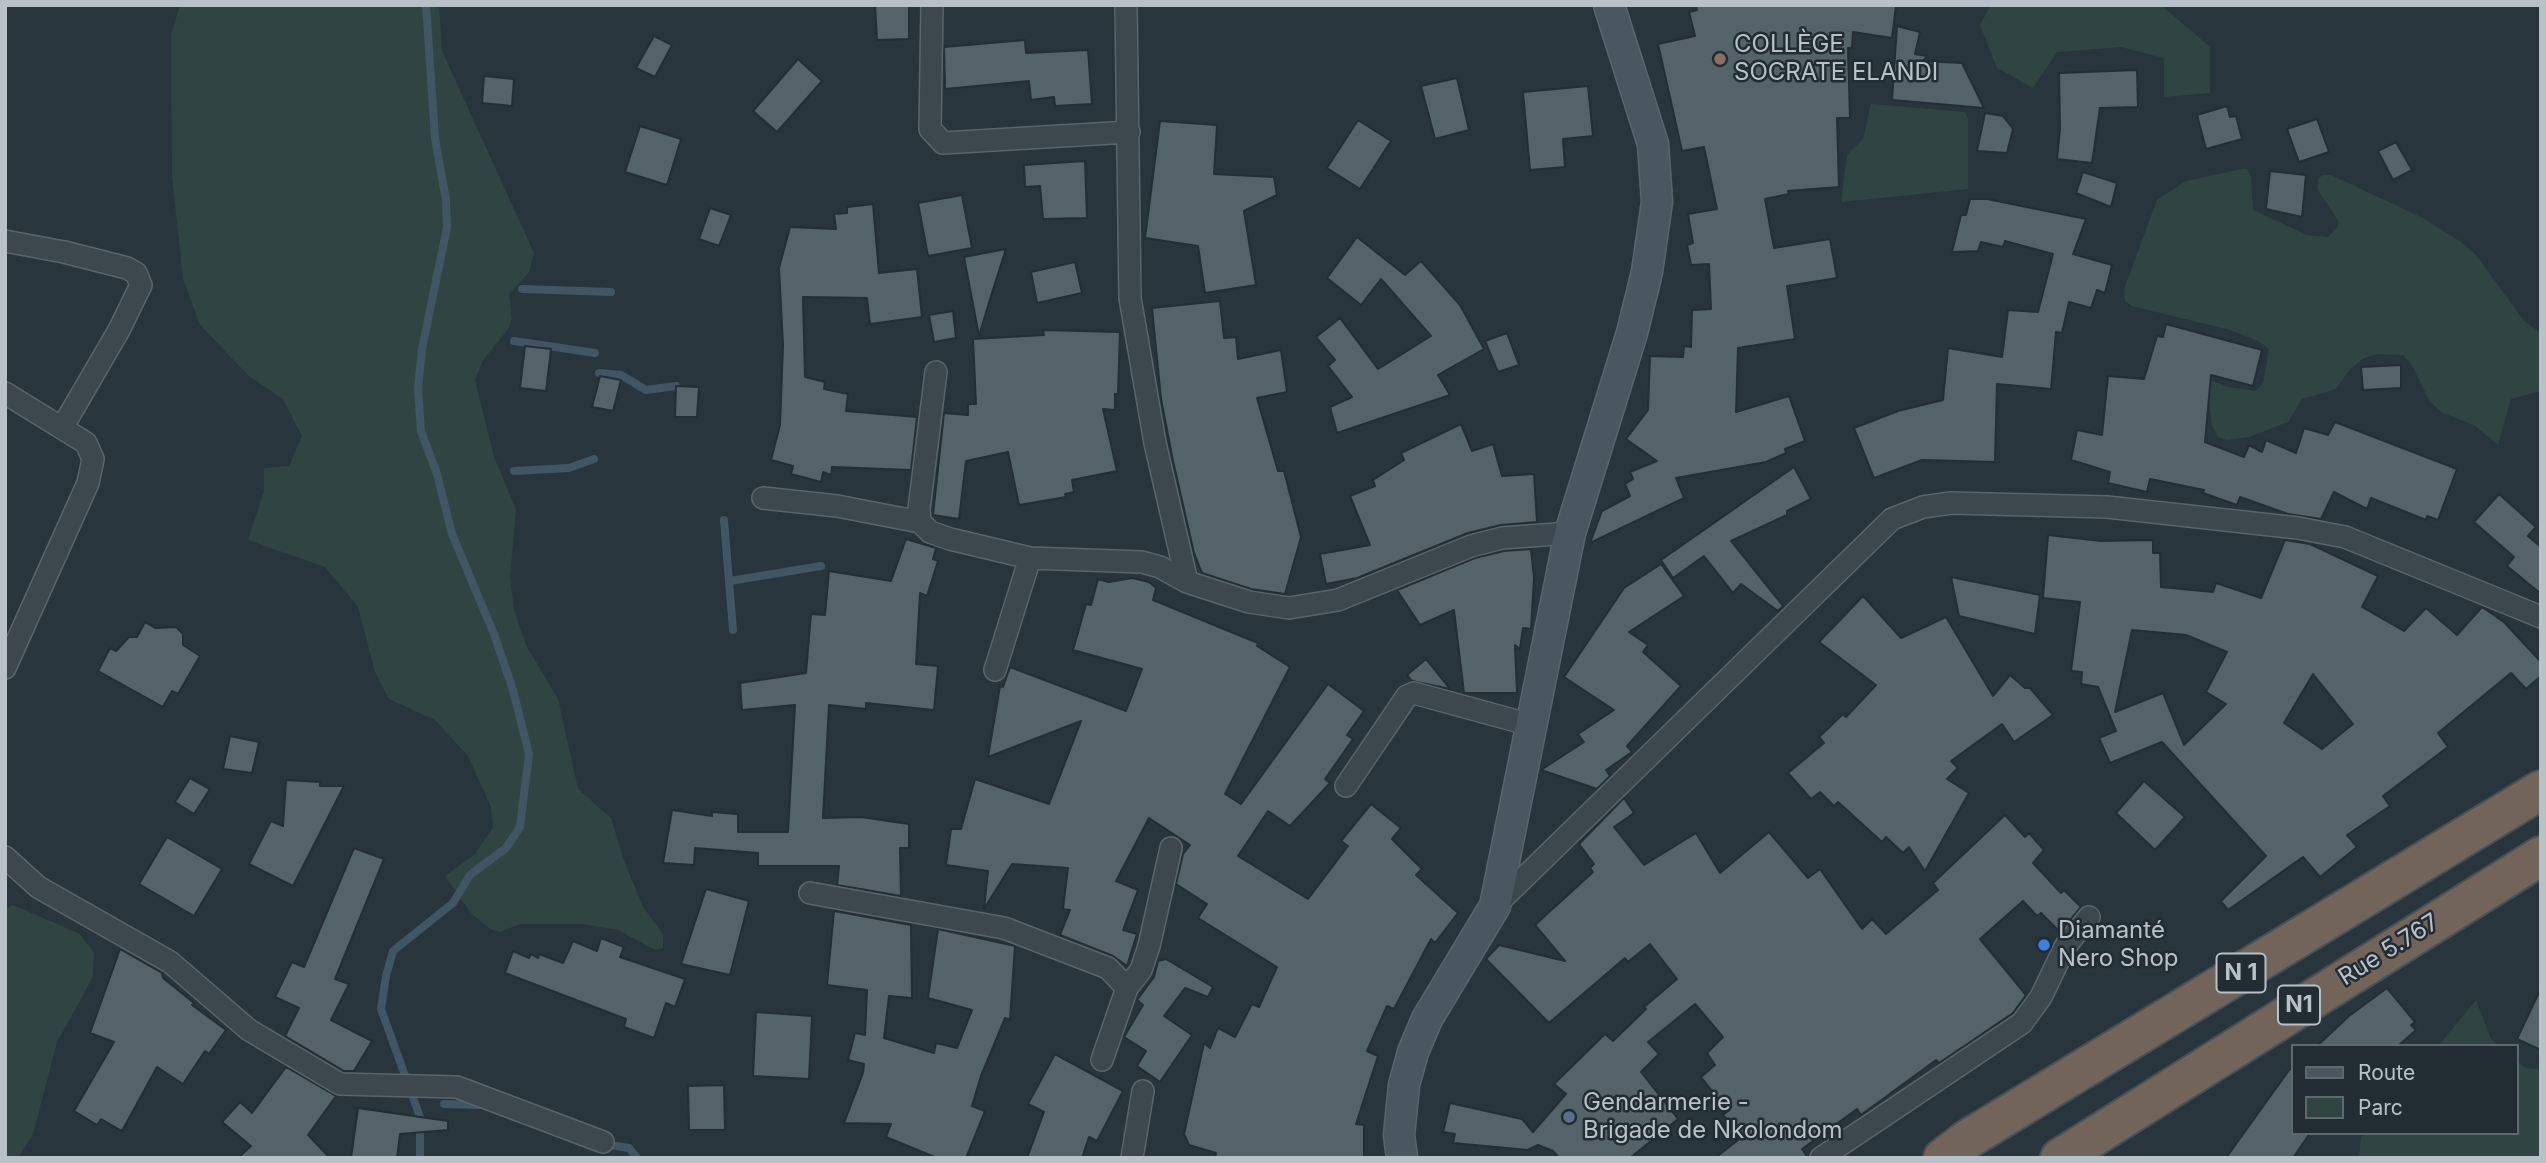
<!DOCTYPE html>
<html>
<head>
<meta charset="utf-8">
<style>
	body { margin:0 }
	#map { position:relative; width:2546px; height:1163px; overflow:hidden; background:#28353d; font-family:Inter,sans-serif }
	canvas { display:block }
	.frame { position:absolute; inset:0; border:7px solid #b8c1c8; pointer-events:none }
	.legend { position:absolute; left:2291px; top:1044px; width:228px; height:91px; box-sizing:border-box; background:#212c33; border:2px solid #5d686f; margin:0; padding:9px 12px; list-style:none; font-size:21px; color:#b8c1c8 }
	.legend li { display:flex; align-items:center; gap:14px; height:35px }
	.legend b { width:35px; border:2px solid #5d686f }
</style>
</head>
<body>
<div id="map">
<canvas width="2546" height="1163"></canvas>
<div class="frame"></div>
<ul class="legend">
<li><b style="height:9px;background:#4a5760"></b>Route</li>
<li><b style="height:19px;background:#304541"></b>Parc</li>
</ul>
</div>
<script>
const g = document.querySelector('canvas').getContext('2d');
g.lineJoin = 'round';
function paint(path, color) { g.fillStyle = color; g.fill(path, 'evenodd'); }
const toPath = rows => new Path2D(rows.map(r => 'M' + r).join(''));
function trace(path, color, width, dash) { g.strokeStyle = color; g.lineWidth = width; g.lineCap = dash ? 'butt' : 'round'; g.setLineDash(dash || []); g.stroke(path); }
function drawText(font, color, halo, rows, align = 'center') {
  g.font = font + ' Inter,sans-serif'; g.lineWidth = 5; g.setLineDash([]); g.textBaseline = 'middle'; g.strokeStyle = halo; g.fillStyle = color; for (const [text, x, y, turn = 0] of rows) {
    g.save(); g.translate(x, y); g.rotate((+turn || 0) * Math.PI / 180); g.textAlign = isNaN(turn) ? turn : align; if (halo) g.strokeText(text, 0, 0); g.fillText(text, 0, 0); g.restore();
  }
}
const green = toPath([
	[180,5,439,5,442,51,534,253,529,272,509,294,512,319,509,328,483,360,475,380,494,457,516,510,510,577,514,610,526,645,558,699,578,789,611,818,623,858,643,907,663,934,663,948,655,950,618,930,582,924,520,924,500,932,490,929,471,913,445,876,475,854,493,827,491,807,468,756,435,720,389,699,375,672,358,607,325,567,248,540,264,491,264,468,289,466,302,436,283,399,249,376,200,325,183,279,172,176,171,35],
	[1991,5,2161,5,2210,47,2210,93,2164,97,2164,58,2121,47,2057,52,2033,88,1997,68,1980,25],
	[1871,104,1965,112,1968,119,1968,189,1841,202,1847,155,1863,139],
	[2242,169,2247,169,2251,177,2253,210,2307,235,2328,237,2337,228,2339,222,2318,190,2318,180,2322,175,2331,175,2423,218,2461,242,2476,255,2524,321,2541,333,2541,391,2511,399,2498,445,2474,425,2443,413,2430,402,2412,365,2403,355,2377,354,2362,359,2348,372,2336,389,2302,399,2288,422,2249,437,2227,440,2218,437,2212,425,2209,401,2184,386,2198,375,2228,387,2256,391,2263,384,2269,349,2258,341,2230,330,2132,306,2125,301,2124,289,2157,200,2186,181],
	[13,905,80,934,94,953,93,977,57,1042,33,1134,18,1158,5,1158,5,910],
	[2476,1000,2491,1039,2499,1046,2438,1046],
	[2516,1060,2526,1068,2541,1069,2541,1158,2359,1158,2361,1138,2365,1133,2516,1133]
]);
const stream = toPath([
	[522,289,611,292],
	[514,341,595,353],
	[599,373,621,375,646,390,676,386],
	[514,471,569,468,594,459],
	[724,520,733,630],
	[730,581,821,566],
	[444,1104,479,1105],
	[603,1144,629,1148,637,1158],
	[420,1158,420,1117,381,1009,386,976,393,951,453,903,470,875,506,848,520,827,529,754,513,690,494,634,452,534,437,474,421,431,418,389,422,349,447,227,446,200,435,138,426,5]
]);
const building = toPath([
	[875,5,909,5,909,39,877,40,875,5],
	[1696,5,1896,5,1892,38,1853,32,1852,48,1848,48,1850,118,1837,118,1839,187,1788,191,1789,194,1765,199,1774,248,1830,239,1837,278,1787,286,1795,339,1738,348,1736,412,1789,396,1805,441,1785,449,1786,453,1766,462,1676,478,1684,498,1590,543,1602,511,1630,496,1625,484,1633,479,1630,472,1657,461,1626,439,1648,410,1650,356,1683,357,1684,346,1691,347,1692,310,1711,309,1709,264,1691,265,1687,245,1693,243,1688,214,1717,209,1704,147,1682,151,1658,44,1695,36,1689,12,1697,10,1696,5],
	[1897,26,1920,32,1915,54,1927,56,1923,61,1962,63,1984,108,1892,100,1897,26],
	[654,36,672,45,655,77,636,68,654,36],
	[1025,40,1026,53,1088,50,1092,104,1055,106,1054,97,1031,100,1029,81,945,89,944,47,1025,40],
	[798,59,822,81,777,132,753,111,798,59],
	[2137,70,2138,107,2100,108,2092,163,2057,159,2060,129,2059,73,2137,70],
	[484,76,514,79,512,106,482,103,484,76],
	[1457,78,1469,130,1435,139,1421,86,1457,78],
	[1588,86,1593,136,1563,139,1565,167,1530,170,1523,92,1588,86],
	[2227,106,2230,117,2236,116,2242,139,2206,149,2197,115,2227,106],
	[1985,113,2003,116,2013,129,2007,153,1977,151,1985,113],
	[2317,119,2329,152,2299,162,2287,129,2317,119],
	[1358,120,1391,141,1360,189,1327,168,1358,120],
	[1160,121,1217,125,1214,174,1274,177,1277,195,1244,211,1256,285,1205,293,1198,246,1145,238,1160,121],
	[640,126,681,139,667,185,625,172,640,126],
	[2396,142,2412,170,2393,180,2378,151,2396,142],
	[1085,161,1087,218,1043,219,1040,186,1025,187,1024,165,1085,161],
	[2270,171,2306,175,2302,217,2266,209,2270,171],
	[2083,172,2117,183,2111,207,2076,193,2083,172],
	[962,195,972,248,928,256,918,203,962,195],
	[1970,199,1987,199,2086,219,2073,254,2112,265,2105,293,2097,290,2091,308,2069,302,2062,333,2056,332,2051,389,1997,384,1995,462,1922,460,1874,478,1854,428,1898,411,1943,400,1948,348,2002,357,2008,310,2038,312,2053,254,2005,241,2003,247,1981,242,1978,251,1952,252,1961,215,1966,215,1970,199],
	[873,204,879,273,917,269,922,317,870,324,867,298,803,297,805,377,825,382,824,389,848,394,846,411,917,417,911,470,832,467,831,475,823,472,821,482,791,474,793,466,771,460,780,425,783,345,779,268,790,227,836,229,834,214,847,213,847,207,873,204],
	[710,208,731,215,719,246,699,239,710,208],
	[1357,237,1405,275,1421,261,1460,305,1484,349,1438,375,1450,395,1337,433,1330,407,1352,397,1328,366,1335,360,1316,337,1340,318,1378,369,1431,336,1381,279,1361,305,1327,278,1357,237],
	[1006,249,991,296,979,336,964,257,1006,249],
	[1075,262,1082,293,1037,303,1031,272,1075,262],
	[1220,301,1224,338,1236,337,1238,359,1281,350,1287,392,1257,398,1278,471,1284,471,1301,537,1285,594,1251,589,1202,573,1194,553,1173,461,1161,399,1152,308,1220,301],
	[953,311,956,338,934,342,929,315,953,311],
	[2166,324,2262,350,2253,386,2211,375,2205,442,2244,457,2249,445,2262,452,2266,440,2296,453,2304,428,2328,435,2335,422,2457,469,2438,520,2427,516,2426,520,2371,498,2367,509,2334,492,2321,519,2288,514,2240,497,2237,505,2203,493,2204,490,2150,479,2147,492,2108,483,2110,472,2071,460,2077,430,2102,435,2108,376,2144,379,2157,336,2163,337,2166,324],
	[1043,330,1120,332,1118,394,1115,394,1115,410,1103,409,1117,471,1072,480,1074,492,1065,494,1066,497,1019,505,1008,452,966,461,959,519,933,515,944,413,968,415,968,404,976,404,973,339,1044,335,1043,330],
	[1507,333,1519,365,1498,372,1485,341,1507,333],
	[525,346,551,349,546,391,520,388,525,346],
	[2401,365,2401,388,2363,390,2361,367,2401,365],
	[600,376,621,380,613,411,592,407,600,376],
	[676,386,699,387,697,417,675,417,676,386],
	[1461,424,1472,451,1493,444,1502,476,1534,474,1537,522,1501,525,1468,533,1357,578,1326,584,1320,554,1370,545,1350,496,1375,486,1373,480,1404,460,1401,453,1461,424],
	[1794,467,1811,499,1787,511,1787,515,1731,541,1783,606,1778,611,1741,584,1733,593,1704,556,1673,578,1661,560,1794,467],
	[2499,494,2536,527,2528,536,2541,547,2541,594,2507,566,2514,557,2474,522,2499,494],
	[2048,535,2101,541,2153,540,2153,553,2160,553,2161,587,2213,592,2216,583,2261,598,2285,540,2310,544,2378,576,2362,607,2404,631,2426,608,2457,635,2482,607,2504,622,2541,662,2541,676,2526,689,2511,673,2438,733,2448,747,2383,796,2390,806,2347,835,2357,847,2320,877,2303,857,2228,910,2221,901,2266,856,2162,742,2110,763,2099,738,2116,731,2098,687,2081,684,2082,672,2071,671,2080,602,2043,598,2048,535],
	[2132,630,2186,635,2227,652,2206,692,2226,704,2184,745,2163,693,2115,712,2132,630],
	[2313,674,2353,724,2322,749,2284,723,2313,674],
	[906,539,936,548,933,559,938,561,927,596,920,593,916,664,938,666,934,710,866,703,866,709,829,705,823,818,861,817,909,824,909,848,900,848,901,896,837,885,839,866,758,866,758,853,695,848,694,865,663,863,672,810,712,816,712,812,738,814,738,832,788,832,795,705,742,710,740,683,806,673,811,614,825,615,829,571,891,581,906,539],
	[1531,549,1534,578,1531,629,1523,628,1520,649,1515,645,1517,693,1464,693,1454,610,1420,625,1397,590,1475,558,1504,551,1531,549],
	[1661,564,1684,596,1629,632,1648,645,1643,652,1681,686,1627,746,1632,752,1606,770,1610,776,1597,789,1541,770,1584,742,1578,734,1614,710,1564,677,1624,588,1661,564],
	[1951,577,2040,595,2035,634,1959,616,1951,577],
	[1132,578,1149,582,1156,588,1153,600,1258,643,1257,646,1290,667,1225,794,1241,804,1328,684,1364,711,1347,735,1353,739,1325,779,1330,783,1290,826,1268,811,1238,856,1308,899,1348,846,1341,841,1371,804,1401,828,1392,839,1422,869,1416,875,1458,913,1435,943,1431,939,1394,1009,1387,1006,1367,1051,1378,1056,1356,1124,1364,1125,1364,1158,1215,1158,1216,1153,1189,1145,1184,1134,1204,1043,1210,1048,1218,1028,1235,1037,1252,1004,1259,1007,1277,967,1198,918,1207,904,1176,884,1183,854,1190,845,1149,818,1116,881,1138,890,1123,930,1137,934,1127,966,1113,956,1060,935,1070,910,1063,909,1068,868,1012,864,984,909,988,871,946,865,951,829,961,829,975,779,1049,804,1081,721,988,757,1000,686,1003,687,1010,667,1126,711,1142,669,1073,650,1086,604,1091,605,1098,579,1109,582,1132,578],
	[1863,596,1901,638,1946,617,1993,696,2010,675,2025,688,2030,688,2053,715,2014,742,2002,724,1951,761,1958,768,1947,779,1969,793,1925,871,1909,847,1903,853,1886,837,1882,842,1838,802,1834,806,1820,792,1811,799,1788,773,1824,743,1819,737,1843,714,1846,717,1876,685,1819,642,1863,596],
	[145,622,156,628,176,627,183,634,183,645,200,656,178,694,172,691,163,707,98,671,110,648,116,651,129,637,137,637,145,622],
	[1426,659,1450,689,1412,681,1407,675,1426,659],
	[230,736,259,742,252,773,223,769,230,736],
	[190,778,210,789,194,814,175,802,190,778],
	[286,780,320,782,320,786,344,786,293,886,249,864,271,821,283,826,286,780],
	[2144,781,2185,817,2155,850,2116,813,2144,781],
	[1624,798,1634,813,1614,827,1644,865,1696,833,1720,873,1769,832,1808,878,1820,869,1862,929,1872,919,1886,934,1938,890,1933,883,2005,815,2025,837,2029,833,2044,850,2033,863,2061,893,2064,890,2081,907,2060,932,2041,913,2037,916,2023,901,1980,939,2026,995,2013,1013,1939,1063,1936,1060,1861,1115,1857,1109,1802,1149,1808,1158,1715,1158,1742,1137,1723,1115,1728,1111,1701,1077,1715,1065,1707,1053,1723,1037,1695,1004,1648,1042,1659,1054,1641,1072,1678,1119,1630,1158,1559,1158,1553,1151,1538,1145,1528,1150,1453,1143,1455,1134,1443,1132,1450,1103,1522,1119,1533,1132,1566,1094,1554,1084,1605,1034,1613,1041,1646,1009,1644,1007,1677,979,1650,944,1628,962,1625,958,1549,1023,1486,959,1499,945,1565,961,1535,925,1593,872,1590,868,1594,864,1579,844,1624,798],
	[167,837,222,869,194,916,139,884,167,837],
	[354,848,384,859,335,979,349,984,331,1020,372,1041,354,1071,344,1071,285,1036,299,1008,275,997,292,962,304,967,354,848],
	[706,889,749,901,730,975,681,964,706,889],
	[834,911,911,925,912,998,889,996,884,1038,934,1053,936,1043,957,1048,972,1010,928,998,938,929,1015,946,1010,1020,1005,1018,981,1076,972,1106,985,1111,966,1158,937,1158,886,1137,891,1124,844,1123,863,1073,864,1064,848,1060,855,1033,865,1035,867,990,827,985,834,911],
	[601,938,624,947,620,957,685,979,675,1007,666,1003,654,1038,624,1027,626,1019,505,973,513,951,529,958,531,954,538,958,539,954,563,963,573,941,597,951,601,938],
	[120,949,162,973,163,978,194,1003,192,1005,226,1030,209,1054,205,1051,183,1084,157,1067,122,1131,101,1119,97,1125,74,1111,114,1042,90,1033,120,949],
	[1166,959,1213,987,1208,997,1185,988,1164,1016,1192,1035,1160,1082,1137,1066,1146,1051,1124,1037,1143,1005,1137,1000,1154,977,1158,961,1166,959],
	[2387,988,2415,1022,2411,1025,2416,1030,2398,1046,2317,1046,2349,1016,2387,988],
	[2541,988,2541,1050,2517,1039,2541,988],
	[756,1012,812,1016,809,1079,753,1076,756,1012],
	[1055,1054,1123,1091,1097,1141,1089,1137,1082,1158,1027,1158,1044,1112,1028,1104,1055,1054],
	[2292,1066,2292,1133,2310,1133,2293,1158,2226,1158,2292,1066],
	[286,1067,336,1096,308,1135,330,1158,238,1158,251,1146,222,1122,240,1102,252,1113,286,1067],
	[724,1085,725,1130,689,1130,688,1086,724,1085],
	[358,1108,448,1121,448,1130,400,1134,397,1158,351,1158,358,1108]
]);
const street = toPath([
	[932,5,930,129,943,143,1129,132],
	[1126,5,1130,298,1155,443,1187,582],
	[5,241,64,252,127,268,136,273,141,285,119,330,62,428],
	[936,372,919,509,920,522,930,532,950,539,1030,558,1142,562,1160,567,1187,582,1249,602,1289,608,1338,600,1471,546,1502,538,1570,533],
	[5,393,86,443,93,459,88,483,5,668],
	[763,498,837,506,920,522],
	[995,670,1030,558],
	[1346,786,1407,696,1414,693,1531,725],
	[5,857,38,887,170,962,249,1030,340,1084,457,1087,603,1142],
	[810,893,1004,928,1108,968,1127,988,1102,1060],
	[1495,906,1892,519,1923,507,1951,503,2107,507,2298,528,2345,537,2541,617],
	[1127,988,1141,970,1149,946,1171,848],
	[1132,1158,1143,1091],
	[1821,1158,2022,1023,2041,997,2065,947,2089,917]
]);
const secondary = toPath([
	[1402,1158,1399,1135,1404,1085,1413,1052,1427,1019,1495,906,1570,533,1632,333,1647,272,1657,202,1653,144,1609,5]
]);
const highway = toPath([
	[1943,1158,1968,1139,2541,790],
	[2060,1158,2541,856]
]);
const markers = [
	[1720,59,7,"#8d6e63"],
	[2044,945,7,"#3f7fe0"],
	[1569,1117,7,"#5c6f8a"]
];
const shields = [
	[2241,973,49],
	[2299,1005,42]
];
const shieldNames = [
	["N 1",2241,973],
	["N1",2299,1005]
];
const poiNames = [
	["COLLÈGE",1734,45],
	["SOCRATE ELANDI",1734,73],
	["Diamanté",2058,931],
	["Nero Shop",2058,959],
	["Gendarmerie -",1583,1103],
	["Brigade de Nkolondom",1583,1131]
];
const streetNames = [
	["Rue 5.767",2389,950,-32]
];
paint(green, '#304541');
trace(stream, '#405664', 8);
paint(building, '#54626a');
trace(building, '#232e35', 2);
trace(street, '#5a646b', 24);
trace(secondary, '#5a646b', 33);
trace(highway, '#475158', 42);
trace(street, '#3c474e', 21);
trace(secondary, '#4a5760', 30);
trace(highway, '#73645a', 38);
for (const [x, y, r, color] of markers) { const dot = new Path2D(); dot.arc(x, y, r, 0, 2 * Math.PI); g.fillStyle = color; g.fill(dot); trace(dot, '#212c33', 2.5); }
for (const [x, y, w] of shields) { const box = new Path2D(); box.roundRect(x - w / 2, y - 19.5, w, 39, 5); g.fillStyle = '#212c33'; g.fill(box); trace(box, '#b8c1c8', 2); }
drawText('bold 23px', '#b8c1c8', null, shieldNames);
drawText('24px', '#b8c1c8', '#212c33', poiNames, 'left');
drawText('24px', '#b8c1c8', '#212c33', streetNames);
</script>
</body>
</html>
